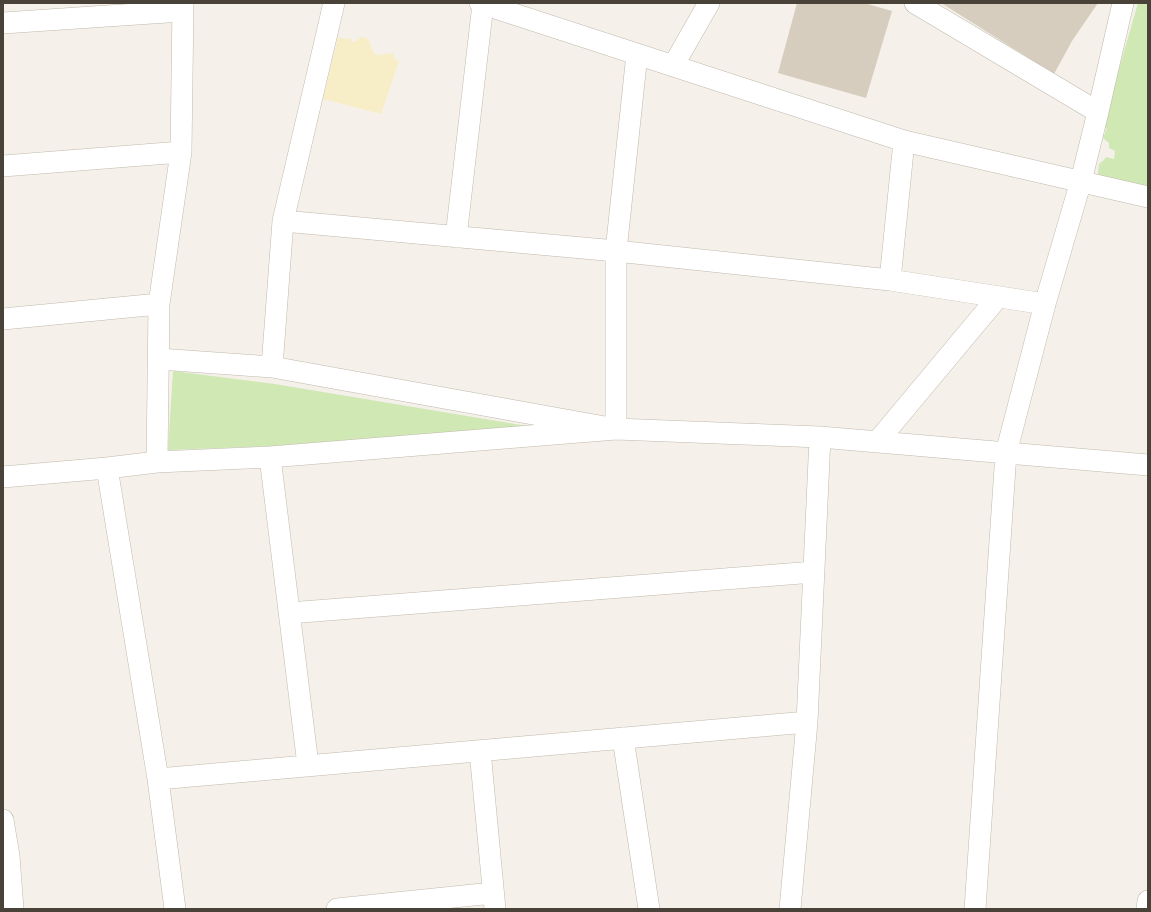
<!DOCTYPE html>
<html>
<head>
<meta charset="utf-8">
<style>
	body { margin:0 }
	#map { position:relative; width:1151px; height:912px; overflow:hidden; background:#f5f1ea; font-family:Lato,sans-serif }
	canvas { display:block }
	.frame { position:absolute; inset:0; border:4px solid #494238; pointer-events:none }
</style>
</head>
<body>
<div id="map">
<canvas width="1151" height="912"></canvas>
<div class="frame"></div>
</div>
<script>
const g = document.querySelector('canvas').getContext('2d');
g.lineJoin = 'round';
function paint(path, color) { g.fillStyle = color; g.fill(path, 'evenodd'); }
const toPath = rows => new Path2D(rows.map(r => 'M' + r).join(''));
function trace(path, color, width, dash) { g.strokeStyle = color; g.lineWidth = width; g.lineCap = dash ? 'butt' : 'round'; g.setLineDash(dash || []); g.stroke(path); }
const green = toPath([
	[1138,3,1148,3,1148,191,1097,182,1099,164,1103,161,1106,157,1114,159,1115,151,1109,148,1109,143,1103,138,1107,128,1101,131],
	[173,371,275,384,527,426,274,446,168,450]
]);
const sand = toPath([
	[338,37,346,39,351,38,351,41,355,42,361,37,366,38,369,40,372,50,376,55,393,53,395,59,397,61,399,61,381,114,323,99]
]);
const building = toPath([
	[797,3,864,3,892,11,866,98,778,73],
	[941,3,1098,3,1072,41,1054,74]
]);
const minor = toPath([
	[480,3,904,141,1148,197],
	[915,3,1098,112],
	[3,23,182,11],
	[673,66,709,3],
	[3,166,181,152],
	[283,221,616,251,890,280,1045,304],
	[456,237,483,4],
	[890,280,904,141],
	[3,319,159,304],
	[159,359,272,367,616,429,820,437,1148,465],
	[272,367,283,221,334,3],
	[877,442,998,297],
	[270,457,308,765],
	[157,462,159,304,181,152,183,3],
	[107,468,158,779,175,909],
	[3,477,107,468,157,462,270,457,616,429,616,251,637,54],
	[289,613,814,572],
	[623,738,649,909],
	[480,751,495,909],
	[158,779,807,722],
	[3,820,9,856,13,909],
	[337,909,493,893],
	[790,909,807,722,820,437],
	[975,909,1006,453,1045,304,1081,181,1098,112,1123,3],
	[1147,909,1148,901]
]);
paint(green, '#d0e8b4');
paint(sand, '#f7eec7');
paint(building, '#d6cdbf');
trace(minor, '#c0b9ac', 22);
trace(minor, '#fff', 21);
</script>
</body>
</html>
